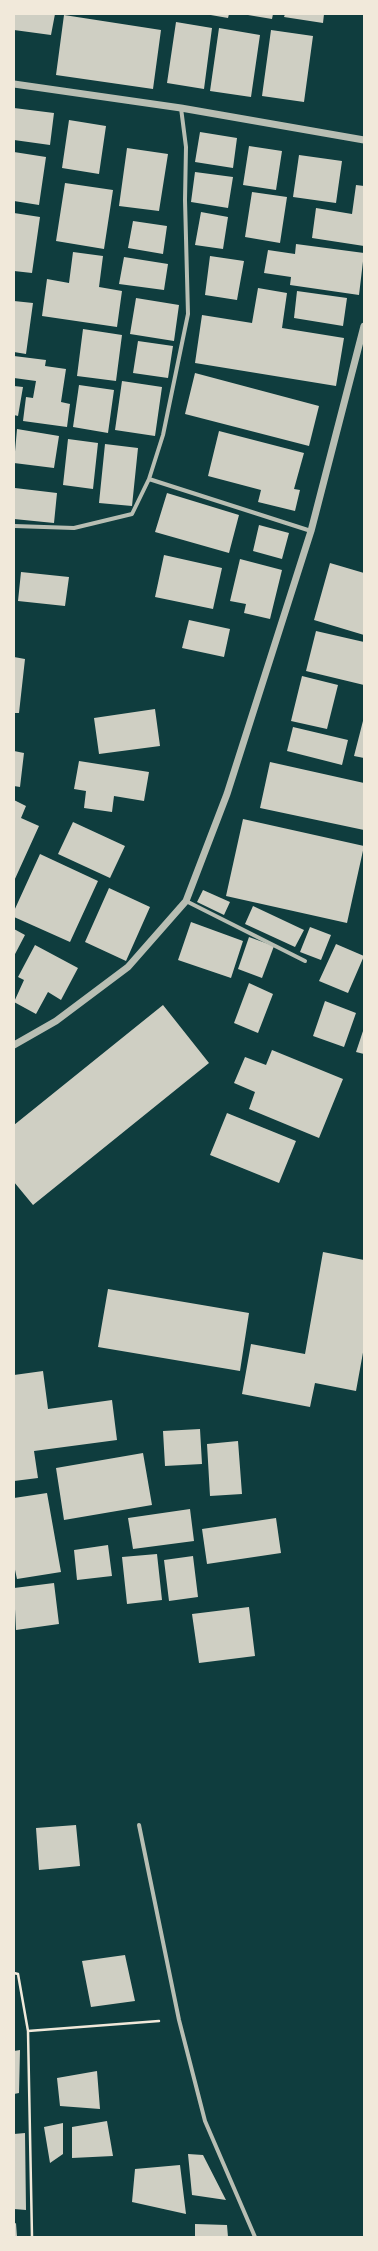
<!DOCTYPE html>
<html>
<head>
<meta charset="utf-8">
<style>
	body { margin:0 }
	#map { position:relative; width:378px; height:2251px; overflow:hidden; background:#0f3d3e; font-family:Cabin,sans-serif }
	canvas { display:block }
	.frame { position:absolute; inset:0; border:15px solid #f1e9da; pointer-events:none }
</style>
</head>
<body>
<div id="map">
<canvas width="378" height="2251"></canvas>
<div class="frame"></div>
</div>
<script>
const g = document.querySelector('canvas').getContext('2d');
g.lineJoin = 'round';
function paint(path, color) { g.fillStyle = color; g.fill(path, 'evenodd'); }
const toPath = rows => new Path2D(rows.map(r => 'M' + r).join(''));
function trace(path, color, width, dash) { g.strokeStyle = color; g.lineWidth = width; g.lineCap = dash ? 'butt' : 'round'; g.setLineDash(dash || []); g.stroke(path); }
const building = toPath([
	[14,14,55,14,51,35,14,30],
	[205,14,229,14,228,18],
	[242,14,273,14,272,19],
	[285,14,324,14,323,23,284,17],
	[64,15,161,30,153,89,56,75],
	[176,22,212,28,204,89,167,83],
	[219,28,260,35,251,97,210,91],
	[271,30,313,36,304,102,262,96],
	[14,108,54,113,50,145,14,140],
	[69,120,106,126,99,174,62,168],
	[200,132,237,138,233,168,195,162],
	[249,146,282,151,276,190,243,185],
	[127,148,168,154,159,211,119,206],
	[14,152,46,157,39,205,14,201],
	[299,155,342,161,336,203,293,197],
	[195,172,233,177,228,208,191,202],
	[65,183,113,190,104,249,56,241],
	[356,185,364,186,364,246,312,238,316,208,352,214],
	[252,192,287,197,280,243,245,237],
	[201,212,228,217,223,249,195,245],
	[14,213,40,217,32,273,14,271],
	[133,221,167,226,163,254,128,248],
	[296,244,364,253,359,295,290,285,291,277,264,273,268,250,295,254],
	[73,252,103,256,99,287,122,291,117,327,42,316,47,279,69,283],
	[210,256,244,261,237,300,205,295],
	[124,257,168,264,164,290,119,284],
	[258,288,287,293,282,328,344,338,336,386,195,363,202,315,252,323],
	[297,291,347,298,343,326,294,318],
	[136,298,179,305,174,341,130,334],
	[14,301,33,303,26,354,14,352],
	[83,329,122,335,116,381,77,376],
	[138,341,173,346,168,378,133,373],
	[14,356,46,360,45,366,66,369,61,402,70,404,67,427,23,421,26,397,33,398,36,381,14,378],
	[195,373,319,406,309,446,185,414],
	[122,381,162,387,155,436,115,430],
	[79,385,114,390,108,433,73,427],
	[14,386,23,387,18,416,14,415],
	[17,429,59,436,54,468,14,463],
	[219,431,304,453,294,489,300,490,295,511,258,502,261,490,208,476],
	[68,439,98,443,93,489,63,485],
	[105,444,138,448,132,506,99,503],
	[15,488,57,493,54,523,14,519],
	[167,493,239,515,229,553,155,532],
	[259,525,289,533,282,559,253,551],
	[164,555,222,568,213,609,155,597],
	[240,559,282,570,270,619,244,613,246,604,230,601],
	[330,563,364,573,364,635,314,620],
	[21,572,69,577,65,606,18,601],
	[189,620,230,629,224,657,182,648],
	[316,631,364,642,364,685,306,671],
	[14,657,25,659,19,713,14,713],
	[302,676,338,685,327,729,291,721],
	[155,709,160,746,99,754,94,718],
	[364,717,364,758,354,756],
	[293,727,348,740,342,765,287,751],
	[14,751,24,753,20,787,14,786],
	[79,761,149,772,144,801,114,796,112,812,84,808,86,791,74,789],
	[270,762,364,783,364,830,260,808],
	[14,800,26,806,21,818,39,826,14,881],
	[243,819,364,846,347,923,226,896],
	[73,822,125,846,110,878,58,854],
	[40,854,98,881,70,942,14,917,14,911],
	[109,888,150,907,126,961,85,942],
	[203,890,230,902,224,915,197,902],
	[253,906,304,930,295,947,245,924],
	[191,922,243,941,231,978,178,960],
	[310,927,331,935,321,960,300,952],
	[14,929,25,935,14,956],
	[249,937,274,946,262,978,238,969],
	[336,944,364,956,348,993,319,981],
	[35,945,78,968,61,1000,48,992,36,1014,14,1002,24,980,18,977],
	[249,983,273,994,258,1033,234,1023],
	[325,1001,356,1013,344,1047,313,1036],
	[163,1005,209,1063,33,1205,14,1182,14,1125],
	[364,1028,364,1054,356,1052],
	[272,1050,343,1079,319,1138,249,1109,255,1092,234,1083,245,1057,266,1065],
	[227,1113,296,1141,279,1183,210,1155],
	[323,1252,364,1260,364,1347,356,1391,315,1383,310,1407,242,1394,251,1344,305,1354],
	[108,1289,249,1313,240,1371,98,1347],
	[43,1371,48,1409,112,1400,117,1440,34,1451,38,1478,14,1481,14,1375],
	[200,1429,202,1464,165,1466,163,1431],
	[238,1441,242,1494,210,1496,207,1444],
	[143,1453,152,1505,64,1520,56,1468],
	[47,1493,61,1572,17,1579,14,1565,14,1498],
	[190,1509,194,1541,133,1549,128,1518],
	[276,1518,281,1553,207,1564,202,1529],
	[108,1545,112,1576,77,1580,74,1550],
	[157,1554,162,1600,127,1604,122,1557],
	[193,1556,198,1597,169,1601,164,1560],
	[54,1583,59,1624,16,1630,14,1588],
	[249,1607,255,1656,199,1663,192,1614],
	[76,1825,80,1866,39,1870,36,1828],
	[125,1955,135,2001,91,2007,82,1961],
	[20,2050,19,2093,14,2094,14,2051],
	[97,2071,100,2109,60,2106,57,2078],
	[107,2121,113,2156,72,2158,72,2127],
	[63,2123,63,2154,50,2163,44,2127],
	[25,2133,26,2210,14,2209,14,2134],
	[188,2154,203,2155,226,2200,192,2195],
	[180,2165,186,2214,132,2202,135,2169],
	[16,2223,17,2237,14,2237,14,2224],
	[195,2224,227,2225,228,2237,195,2237]
]);
const path = toPath([
	[14,1973,18,1974,28,2031,32,2237],
	[28,2031,159,2021]
]);
const minor = toPath([
	[149,479,311,531],
	[14,526,74,528,132,514,149,479,163,435,188,314,185,200,186,147,181,108],
	[186,901,305,961],
	[139,1825,179,2020,205,2121,255,2237]
]);
const tertiary = toPath([
	[14,84,181,108,364,140],
	[14,1045,56,1021,128,967,186,901,227,794,311,531,364,326]
]);
paint(building, '#cfcfc3');
trace(path, '#f1e9da', 2.5);
trace(minor, '#b8beb3', 4);
trace(tertiary, '#b8beb3', 7);
</script>
</body>
</html>
